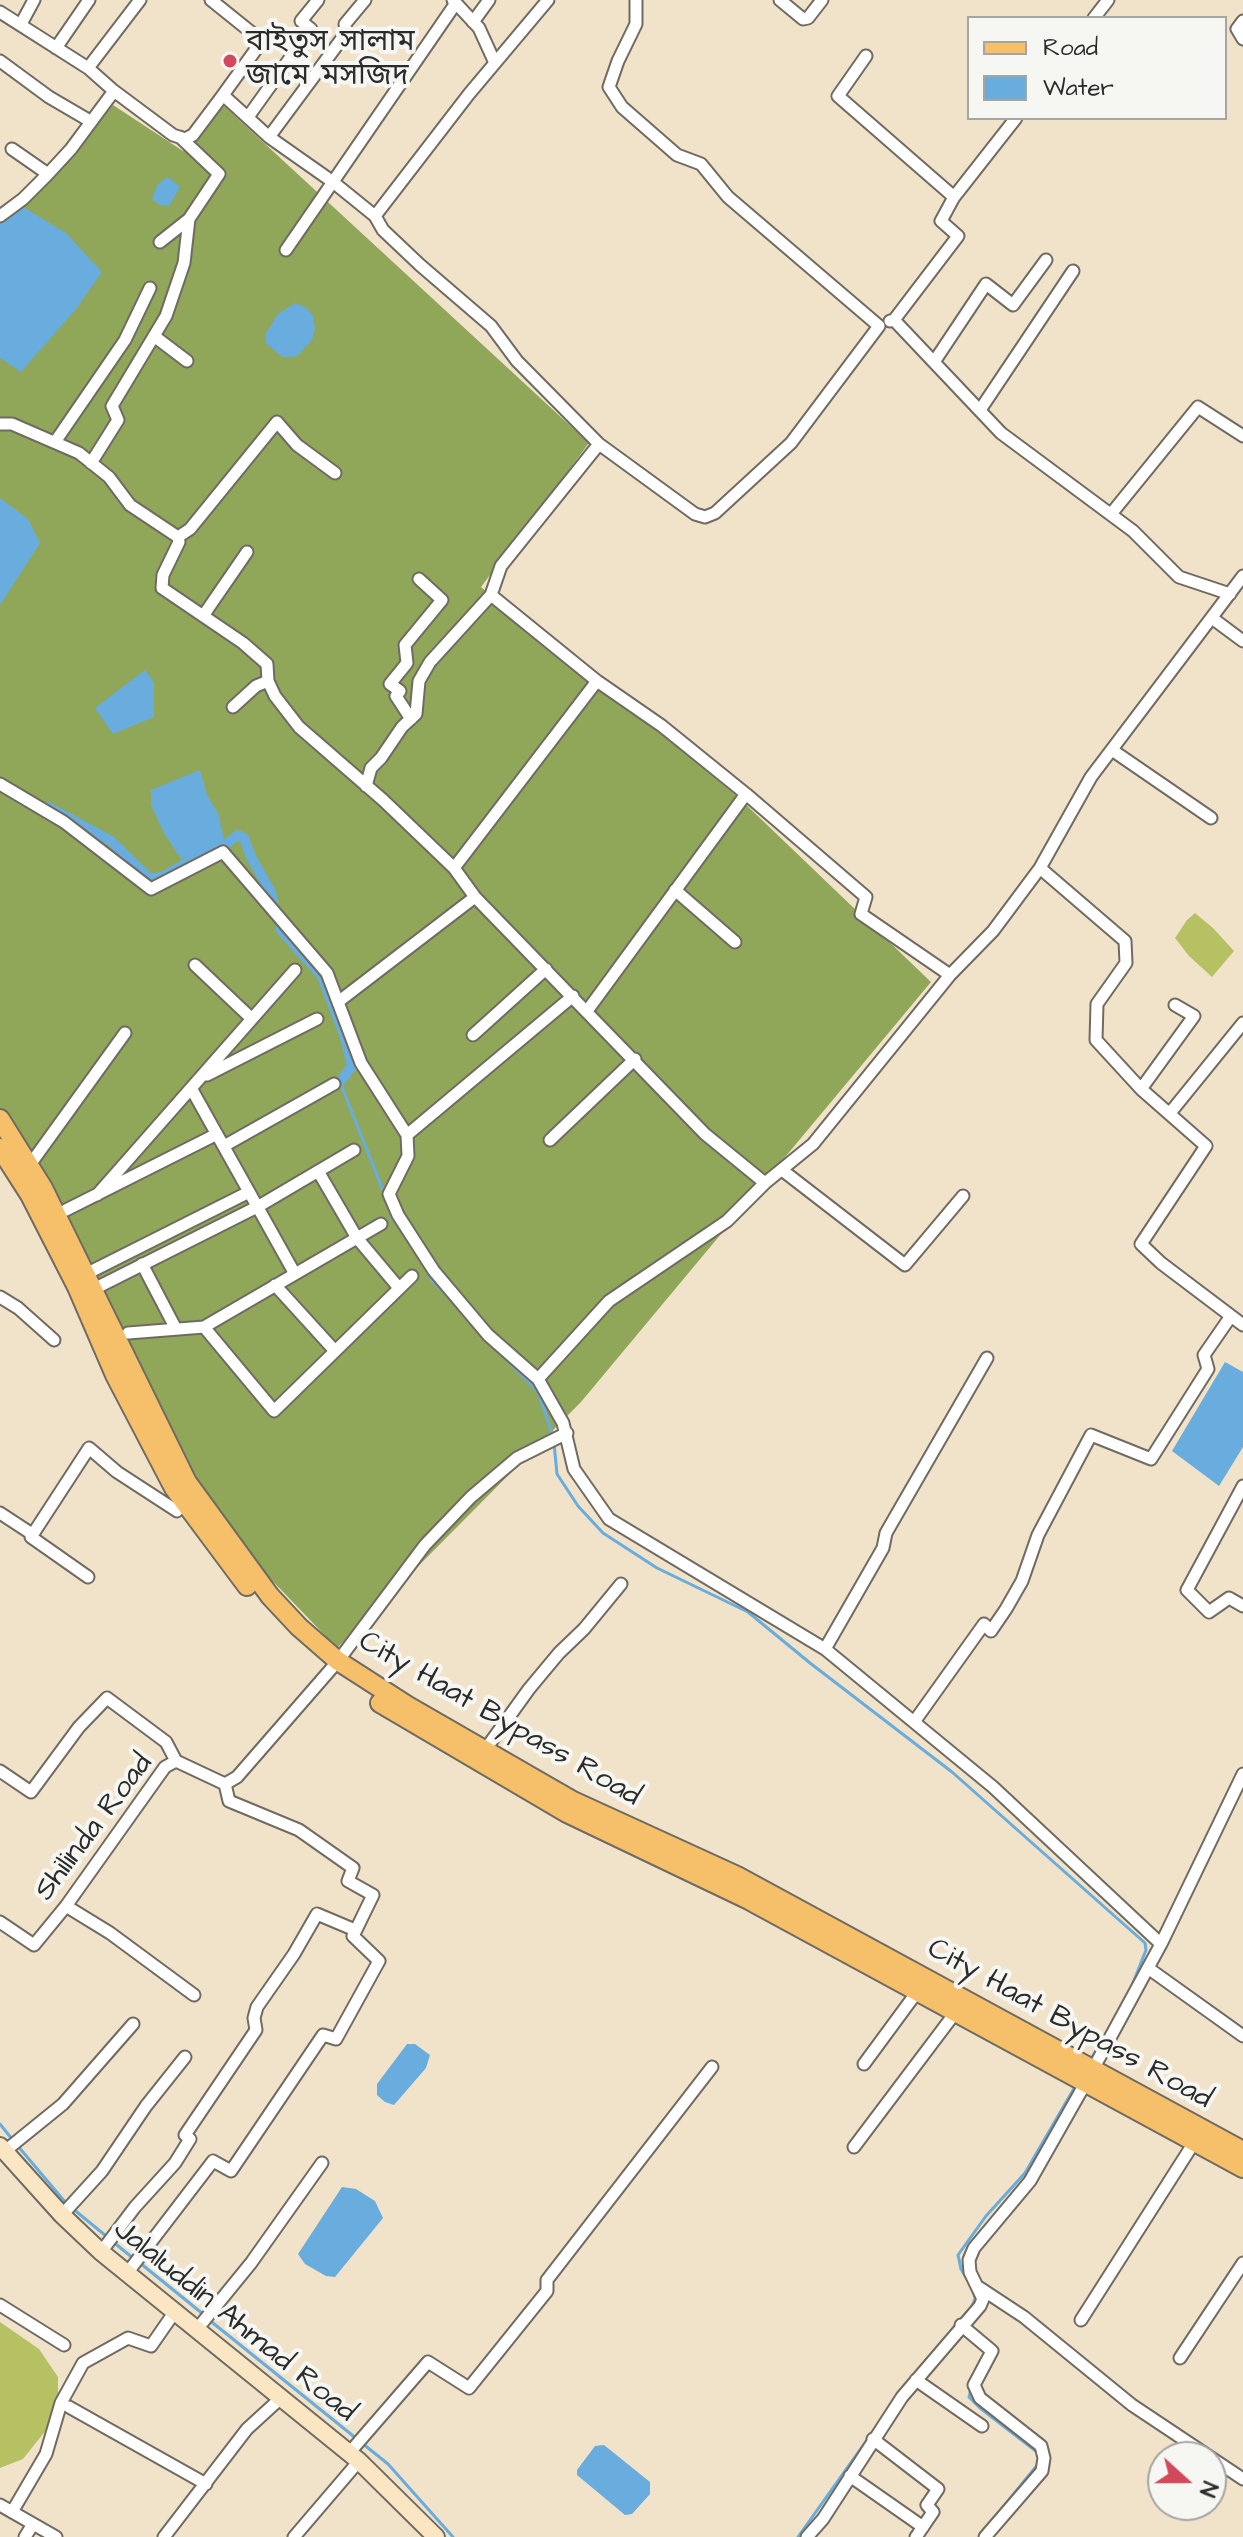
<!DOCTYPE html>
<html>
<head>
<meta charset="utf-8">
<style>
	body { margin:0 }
	#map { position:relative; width:1243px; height:2537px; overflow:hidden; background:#f1e3c9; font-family:"Architects Daughter",sans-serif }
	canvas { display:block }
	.legend { position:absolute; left:967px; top:16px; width:260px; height:104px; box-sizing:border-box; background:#f6f6f2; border:2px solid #a5a5a2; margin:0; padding:10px 14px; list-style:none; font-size:24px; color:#2b2b2b }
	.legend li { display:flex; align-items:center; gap:16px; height:40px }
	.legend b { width:40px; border:2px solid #a5a5a2 }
	.north { position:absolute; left:1147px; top:2441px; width:80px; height:80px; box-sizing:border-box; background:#f6f6f2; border:2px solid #a5a5a2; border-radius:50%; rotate:111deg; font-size:22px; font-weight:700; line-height:32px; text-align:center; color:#2b2b2b }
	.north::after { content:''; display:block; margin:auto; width:28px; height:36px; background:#d1495b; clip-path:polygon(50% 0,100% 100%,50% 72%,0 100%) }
</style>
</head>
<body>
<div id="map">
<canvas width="1243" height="2537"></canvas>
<ul class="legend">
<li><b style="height:10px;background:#f6c06b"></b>Road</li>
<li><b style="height:22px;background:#69acde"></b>Water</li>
</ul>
<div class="north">N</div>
</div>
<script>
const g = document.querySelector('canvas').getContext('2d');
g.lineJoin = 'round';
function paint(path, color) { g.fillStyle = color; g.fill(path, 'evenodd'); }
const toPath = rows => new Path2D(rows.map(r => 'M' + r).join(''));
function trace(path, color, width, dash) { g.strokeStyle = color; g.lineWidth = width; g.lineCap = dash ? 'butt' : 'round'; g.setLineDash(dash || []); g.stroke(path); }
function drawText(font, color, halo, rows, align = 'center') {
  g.font = font + ' "Architects Daughter","Noto Sans Bengali",sans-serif'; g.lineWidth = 8; g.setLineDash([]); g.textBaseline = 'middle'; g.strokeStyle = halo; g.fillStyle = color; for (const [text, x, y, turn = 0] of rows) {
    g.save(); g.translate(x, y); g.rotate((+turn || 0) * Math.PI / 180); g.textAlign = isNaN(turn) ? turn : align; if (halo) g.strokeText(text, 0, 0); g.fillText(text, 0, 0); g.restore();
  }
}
const green = toPath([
	[1195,913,1213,928,1234,951,1212,977,1189,956,1175,938,1187,920],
	[0,2322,39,2349,58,2377,58,2398,47,2429,23,2459,0,2468]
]);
const forest = toPath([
	[113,105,183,151,224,106,589,443,481,587,738,797,931,982,581,1402,337,1648,213,1519,0,1124,0,218,43,189]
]);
const water = toPath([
	[168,177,180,187,169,206,159,205,152,198,158,184],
	[20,205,66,233,102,272,76,309,21,372,0,358,0,219],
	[295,303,307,308,313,316,315,328,312,340,296,357,282,357,266,343,266,333,278,314],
	[0,498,28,519,40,543,0,605],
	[145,670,154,682,154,717,113,734,95,708],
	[200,770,207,795,218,813,224,839,210,851,181,859,164,833,151,805,151,790],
	[1225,1362,1243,1372,1243,1447,1219,1486,1172,1451],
	[407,2044,415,2044,430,2055,426,2068,394,2105,385,2102,377,2095,377,2084],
	[342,2187,356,2189,375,2201,383,2218,335,2277,326,2276,305,2264,298,2254],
	[604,2445,650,2482,650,2494,632,2514,625,2515,577,2475,577,2470,595,2446]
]);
const stream = toPath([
	[340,1082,384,1193],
	[388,1204,392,1218,403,1232],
	[420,1259,432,1280,454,1303],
	[500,1353,538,1392,553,1436],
	[554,1443,557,1474,578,1506,603,1533,657,1568,748,1612,810,1663,952,1772,1145,1943,1146,1950,1131,1988],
	[1090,2061,1108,2030],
	[0,2124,12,2139],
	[17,2145,66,2203],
	[72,2208,134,2259],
	[140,2263,203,2314],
	[208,2319,388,2464,453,2537],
	[962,2333,987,2354],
	[904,2387,972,2306,975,2299,973,2289,961,2269,958,2255,986,2216,1025,2173,1076,2085],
	[971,2389,969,2397,980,2408,1037,2452],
	[986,2528,1039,2463],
	[798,2537,879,2423]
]);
const canal = toPath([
	[48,807,111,841,150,879,162,877,201,855,222,847,238,835,244,838,251,857,271,892,275,913],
	[280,929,322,976,345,1037,352,1066,340,1082]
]);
const street = toPath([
	[211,0,262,41,223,95],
	[453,0,479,28,495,63],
	[780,0,803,19,808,18,822,0],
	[0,12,88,68,114,91],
	[1094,18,1108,0],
	[1243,21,1237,29,1243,39],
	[473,22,489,0],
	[21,24,34,0],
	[56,48,89,0],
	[866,56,838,96,954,197,941,221,958,236,894,320,890,321],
	[0,61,49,97,90,121],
	[88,68,140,0],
	[248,117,311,29,301,21,318,0],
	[269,137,346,33,345,24,365,0],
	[12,149,48,174],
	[954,197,1016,118],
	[0,216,23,199,48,174,71,149,114,91,173,135,185,139,193,135,223,95,269,137,333,182,375,216,383,230,420,265,491,326,517,361,599,444,695,514,705,517,715,513,791,443,879,326,728,197,701,164,677,155,622,107,609,87,618,61,636,24,636,0],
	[375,216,469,94,548,0],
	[160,242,189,219,219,174,180,137],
	[286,250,456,3],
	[894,320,1001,433,1133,531,1179,577,1230,594],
	[154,336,187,361],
	[934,362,986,284,1013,305,1046,260],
	[980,410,1073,271],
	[0,424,12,424,79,453,109,477,130,505,178,537,179,542,163,575,162,588,243,643,267,664,268,681,275,696,299,727,383,800,454,868,475,897,705,1134,765,1183],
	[55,442,125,340,150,288],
	[91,463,118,420,112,406,166,316,184,263,189,219],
	[1111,514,1198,407,1243,436],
	[178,537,190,529,277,422,297,445,335,473],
	[491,595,597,681],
	[203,616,247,552],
	[1212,618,1243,641],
	[233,707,256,686,268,681],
	[411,719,396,696,400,691,390,684,407,663,405,645,442,600,419,579],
	[1112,750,1211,818],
	[0,784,64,822,151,889,223,852,327,973,361,1063,407,1135,408,1156,389,1194,398,1215,434,1271,488,1335,538,1379,563,1423,574,1469,609,1519,825,1649,993,1787,1161,1944],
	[366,786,371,768,381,758,402,727,416,714,419,681,430,662,491,595,501,566,599,444],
	[746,794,866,897,861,914,950,975],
	[454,868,597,681,662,726,746,794,587,1011],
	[1040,868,1125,941,1126,963,1097,1004,1096,1040,1141,1089,1206,1146,1141,1244,1161,1263,1243,1325],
	[675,890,735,942],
	[195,965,252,1019],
	[338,1002,475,897],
	[473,1035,546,969],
	[207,1075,317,1019],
	[191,1088,295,1274],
	[1141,1089,1194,1016,1175,1005],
	[1170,1113,1243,1023],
	[407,1135,573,996],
	[550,1140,635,1059],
	[224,1146,334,1084],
	[29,1166,125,1033],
	[782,1170,905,1265,963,1196],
	[318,1171,357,1238,399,1288],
	[97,1195,295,970],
	[66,1210,217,1134],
	[142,1264,176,1329],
	[84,1275,249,1192],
	[275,1285,335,1351],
	[92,1290,259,1206,354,1150],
	[0,1297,18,1308,54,1340],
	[204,1327,274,1411,412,1276],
	[128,1333,204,1327,381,1224],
	[538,1379,609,1301,727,1221,765,1183,813,1144,950,975,993,931,1040,868,1091,777,1243,576],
	[1243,1486,1187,1590,1209,1612,1229,1598,1243,1606],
	[0,1513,32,1534],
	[88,1577,31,1537,89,1448,117,1472,177,1511],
	[825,1649,883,1548,886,1533,987,1358],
	[914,1722,984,1624,991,1631,1006,1609,1022,1581,1038,1535,1091,1435,1151,1459,1208,1369,1204,1355,1231,1316],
	[485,1750,529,1689,559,1653,584,1629,621,1584],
	[0,1771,31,1792,79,1727,107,1698,166,1742,176,1761],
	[66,1906,110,1933,194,1995],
	[0,1922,34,1945,66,1906,165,1767,176,1761,225,1784,237,1777,338,1661,425,1545,471,1497,517,1458,567,1433],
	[1148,1968,1243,2036],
	[864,2064,917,1992],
	[854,2147,955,2013],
	[5,2151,63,2104,133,2024],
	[62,2215,102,2171,146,2106,185,2057],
	[101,2252,135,2207,175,2163,190,2139,185,2135,256,2030,254,2018,257,2007,294,1954,317,1914,355,1930],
	[128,2272,213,2161,231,2171,323,2035,336,2039,379,1961,353,1936,373,1895,348,1881,353,1868,299,1830,229,1801,225,1784],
	[980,2288,1024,2317,1132,2405,1243,2479],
	[0,2305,64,2345],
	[1081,2320,1195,2141],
	[961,2325,992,2351,974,2385,980,2398,1041,2446,1044,2458,1042,2471,985,2537],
	[198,2328,251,2263,322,2163],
	[1180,2358,1243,2263],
	[916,2380,982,2426],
	[69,2407,206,2484],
	[873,2439,938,2489,927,2505,933,2512,916,2537],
	[350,2452,428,2362,469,2388,547,2291,547,2280,712,2067],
	[850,2476,923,2527],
	[0,2505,56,2537],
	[12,2512,46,2454,61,2403,83,2363,128,2338,151,2346,176,2310],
	[25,2537,33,2524],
	[164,2537,247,2429,282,2397],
	[294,2537,359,2461],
	[807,2537,823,2519,902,2397,980,2306,983,2299,970,2272,969,2260,974,2248,1030,2181,1085,2084,1161,1944,1243,1774]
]);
const secondary = toPath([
	[0,2146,62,2215,101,2252,359,2461,436,2537]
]);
const primary = toPath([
	[0,1119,43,1188,187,1482,270,1596,299,1627,338,1661,408,1706,573,1801,737,1876,1243,2151],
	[0,1148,30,1195,77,1287,115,1375,174,1488,247,1586],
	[380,1703,567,1813,749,1900,1243,2168]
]);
const markers = [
	[230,61,8,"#d1495b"]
];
const poiNames = [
	["বাইতুস সালাম",246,44],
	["জামে মসজিদ",246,78]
];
const streetNames = [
	["City Haat Bypass Road",499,1720,30],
	["Shilinda Road",95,1828,-53],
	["City Haat Bypass Road",1069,2025,29],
	["Jalaluddin Ahmad Road",234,2322,39]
];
paint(green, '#b5c163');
paint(forest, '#90a759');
paint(water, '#69acde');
trace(stream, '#69acde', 3);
trace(canal, '#69acde', 10);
trace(street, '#706b62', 15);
trace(secondary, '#706b62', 20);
trace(primary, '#706b62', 22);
trace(street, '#fff', 11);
trace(secondary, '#fbe6c4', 16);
trace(primary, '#f6c06b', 18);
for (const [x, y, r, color] of markers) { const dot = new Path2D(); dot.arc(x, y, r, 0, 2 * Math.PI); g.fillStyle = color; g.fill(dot); trace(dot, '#f6f6f2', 3); }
drawText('30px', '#2b2b2b', '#f6f6f2', poiNames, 'left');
drawText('30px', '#2b2b2b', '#f6f6f2', streetNames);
</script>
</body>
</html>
